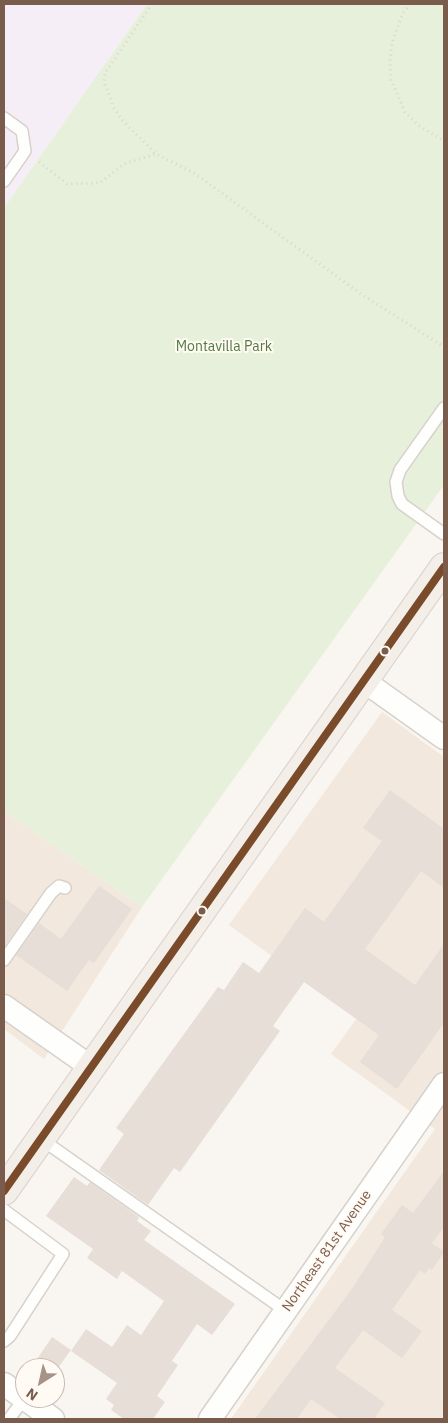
<!DOCTYPE html>
<html>
<head>
<meta charset="utf-8">
<style>
	body { margin:0 }
	#map { position:relative; width:448px; height:1423px; overflow:hidden; background:#f9f5f0; font-family:"IBM Plex Sans",sans-serif }
	canvas { display:block }
	.frame { position:absolute; inset:0; border:5px solid #7a5c4d; pointer-events:none }
	.north { position:absolute; left:15px; top:1358px; width:50px; height:50px; box-sizing:border-box; background:#fffaf3; border:1px solid #cabbb1; border-radius:50%; rotate:215deg; font-size:14px; font-weight:700; line-height:20px; text-align:center; color:#7a5c4d }
	.north::after { content:''; display:block; margin:auto; width:18px; height:22px; background:#a69286; clip-path:polygon(50% 0,100% 100%,50% 72%,0 100%) }
</style>
</head>
<body>
<div id="map">
<canvas width="448" height="1423"></canvas>
<div class="frame"></div>
<div class="north">N</div>
</div>
<script>
const g = document.querySelector('canvas').getContext('2d');
g.lineJoin = 'round';
function paint(path, color) { g.fillStyle = color; g.fill(path, 'evenodd'); }
const toPath = rows => new Path2D(rows.map(r => 'M' + r).join(''));
function trace(path, color, width, dash) { g.strokeStyle = color; g.lineWidth = width; g.lineCap = dash ? 'butt' : 'round'; g.setLineDash(dash || []); g.stroke(path); }
function drawText(font, color, halo, rows, align = 'center') {
  g.font = font + ' "IBM Plex Sans",sans-serif'; g.lineWidth = 4; g.setLineDash([]); g.textBaseline = 'middle'; g.strokeStyle = halo; g.fillStyle = color; for (const [text, x, y, turn = 0] of rows) {
    g.save(); g.translate(x, y); g.rotate((+turn || 0) * Math.PI / 180); g.textAlign = isNaN(turn) ? turn : align; if (halo) g.strokeText(text, 0, 0); g.fillText(text, 0, 0); g.restore();
  }
}
const residential = toPath([
	[382,712,444,757,444,1419,231,1419,435,1129,331,1054,357,1018,229,925],
	[4,811,142,907,44,1059,4,1029]
]);
const education = toPath([
	[4,4,147,4,4,208]
]);
const green = toPath([
	[147,4,444,4,444,485,142,907,4,811,4,208]
]);
const building = toPath([
	[390,790,444,829,444,888,421,871,365,949,415,985,444,944,444,1023,397,1089,360,1062,379,1035,304,982,273,1026,280,1031,180,1172,174,1168,148,1205,99,1170,124,1134,116,1128,218,987,224,990,243,962,259,973,305,908,324,922,382,841,363,828],
	[99,886,132,909,94,963,89,960,67,991,16,955,39,923,61,939],
	[4,898,27,914,4,947],
	[444,1171,444,1227,432,1243,444,1252,432,1270,429,1268,425,1274,420,1270,392,1310,422,1331,402,1358,363,1330,335,1368,385,1403,374,1419,340,1419,311,1399,297,1419,255,1419,352,1289,385,1237,381,1234,402,1205,413,1213],
	[74,1177,87,1186,90,1182,139,1217,137,1221,151,1231,144,1240,235,1304,212,1335,197,1324,172,1361,178,1365,157,1396,165,1402,153,1419,124,1419,111,1410,114,1405,106,1399,117,1383,71,1351,86,1329,112,1347,127,1325,141,1335,164,1301,122,1271,117,1279,87,1258,93,1249,46,1216],
	[52,1337,71,1350,55,1372,55,1368,42,1368,35,1362]
]);
const path = toPath([
	[152,4,112,63,105,73,104,82,114,108,122,120,156,154],
	[410,4,403,13,392,42,390,59,391,80,405,112,418,125,444,141],
	[39,162,67,184,100,183,124,164,156,154,194,173,361,294,444,347]
]);
const service = toPath([
	[4,118,22,131,25,151,4,181],
	[444,408,400,470,396,482,398,496,402,504,444,534],
	[4,960,51,893,59,886,65,888],
	[41,1139,286,1311],
	[4,1210,63,1254,10,1336,4,1341],
	[9,1419,24,1399]
]);
const minor = toPath([
	[364,681,444,738],
	[4,1006,91,1067],
	[4,1384,53,1419],
	[210,1419,444,1084]
]);
const primary = toPath([
	[4,1191,444,567]
]);
const bus1 = toPath([
	[4,1191,444,567]
]);
const markers = [
	[385,651,4.5,"#7a5c4d"],
	[202,911,4.5,"#7a5c4d"]
];
const parkNames = [
	["Montavilla Park",224,347]
];
const streetNames = [
	["Northeast 81st Avenue",327,1251,-55]
];
paint(residential, '#f2e8de');
paint(education, '#f6eef6');
paint(green, '#e7f0db');
paint(building, '#e6ded7');
trace(service, '#d7d1cb', 14);
trace(minor, '#d7d1cb', 25);
trace(primary, '#dad1cc', 30);
trace(path, '#dcd5d0', 3, [1, 4]);
trace(service, '#fefefd', 11);
trace(minor, '#fefefd', 22);
trace(primary, '#f3eee8', 28);
trace(bus1, '#7a4b2a', 8);
for (const [x, y, r, color] of markers) { const dot = new Path2D(); dot.arc(x, y, r, 0, 2 * Math.PI); g.fillStyle = color; g.fill(dot); trace(dot, '#fffaf3', 2); }
drawText('14px', '#537a41', '#fffaf3', parkNames);
drawText('14px', '#7a5c4d', '#fffaf3', streetNames);
</script>
</body>
</html>
